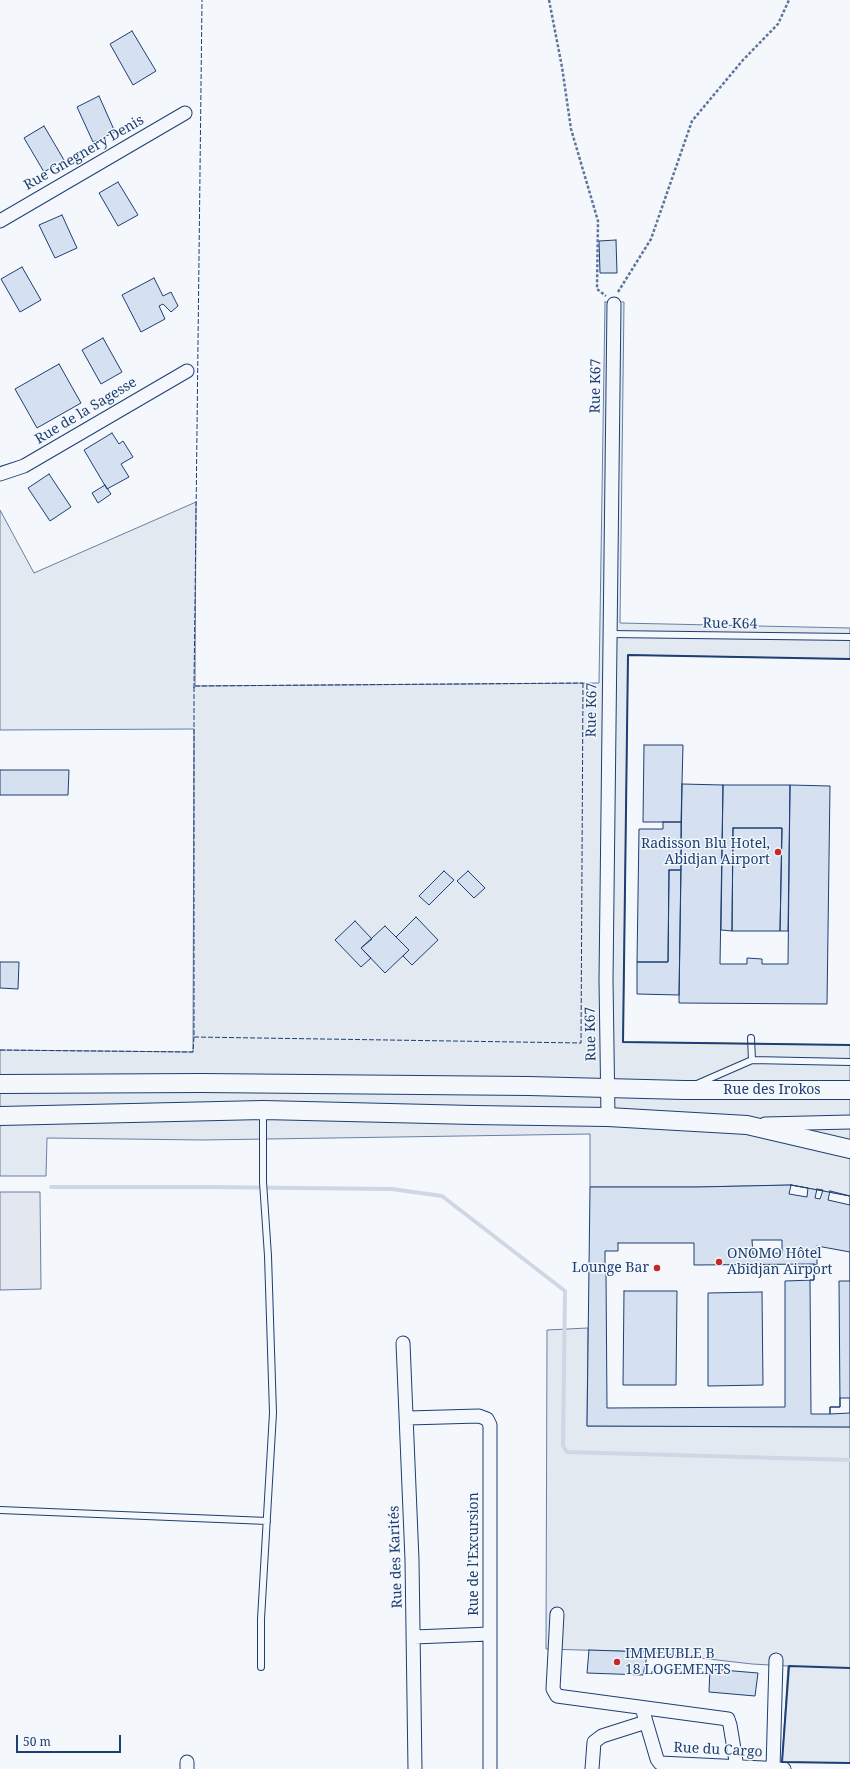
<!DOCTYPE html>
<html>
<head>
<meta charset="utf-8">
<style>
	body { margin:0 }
	#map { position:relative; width:850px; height:1769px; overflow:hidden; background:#f4f7fb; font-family:"Noto Serif",serif }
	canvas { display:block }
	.scale { position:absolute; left:16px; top:1735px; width:105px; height:18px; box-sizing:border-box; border:2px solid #1d3f73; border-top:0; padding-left:5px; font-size:12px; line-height:14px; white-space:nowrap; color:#1d3f73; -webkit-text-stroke:3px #f4f7fb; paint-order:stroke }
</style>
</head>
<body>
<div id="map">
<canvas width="850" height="1769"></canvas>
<div class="scale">50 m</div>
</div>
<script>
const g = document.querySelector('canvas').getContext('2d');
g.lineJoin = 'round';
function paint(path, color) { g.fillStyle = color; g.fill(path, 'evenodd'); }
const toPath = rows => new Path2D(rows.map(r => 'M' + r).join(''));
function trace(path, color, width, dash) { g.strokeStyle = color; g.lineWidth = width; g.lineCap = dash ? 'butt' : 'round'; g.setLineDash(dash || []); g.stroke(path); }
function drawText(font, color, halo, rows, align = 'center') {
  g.font = font + ' "Noto Serif",serif'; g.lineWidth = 3; g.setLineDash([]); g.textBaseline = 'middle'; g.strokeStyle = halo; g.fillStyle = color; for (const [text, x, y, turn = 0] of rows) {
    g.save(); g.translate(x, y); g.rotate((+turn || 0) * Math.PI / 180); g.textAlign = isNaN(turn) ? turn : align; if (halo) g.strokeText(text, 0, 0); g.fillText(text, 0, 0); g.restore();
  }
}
const green = toPath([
	[605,302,624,302,620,623,850,628,850,659,628,655,623,1042,850,1045,850,1196,791,1185,697,1187,590,1187,590,1134,203,1140,47,1138,46,1176,0,1176,0,1050,193,1052,194,729,0,730,0,510,34,573,196,502,195,686,599,683,605,302],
	[588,1328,587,1426,850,1427,850,1763,782,1762,788,1666,752,1664,648,1652,546,1649,547,1330,588,1328]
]);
const parking = toPath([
	[0,1192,40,1192,41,1289,0,1290,0,1192]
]);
const stream = toPath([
	[51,1187,206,1187,392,1189,442,1196,565,1291,563,1446,567,1452,850,1460]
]);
const building = toPath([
	[132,31,156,71,133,85,110,44,132,31],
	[99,96,115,132,93,142,77,107,99,96],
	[44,126,64,160,44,172,24,138,44,126],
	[118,182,138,215,118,226,99,193,118,182],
	[62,215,77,248,55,258,39,225,62,215],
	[616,240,617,273,600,273,599,241,616,240],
	[22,267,41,300,20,312,1,279,22,267],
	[154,278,163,296,171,292,178,306,171,312,163,304,159,306,165,319,141,332,122,295,154,278],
	[103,338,122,372,101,384,82,350,103,338],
	[59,364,81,403,37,428,15,389,59,364],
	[112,433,119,444,123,441,133,457,121,464,129,477,107,489,84,450,112,433],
	[49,474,71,507,50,521,28,488,49,474],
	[105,485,111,494,98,503,92,493,105,485],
	[644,745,683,745,681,822,643,822,644,745],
	[0,770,69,770,68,795,0,795,0,770],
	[682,784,723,785,720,964,747,964,747,958,762,959,762,964,788,964,790,785,830,786,827,1004,679,1003,682,784],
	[723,785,790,785,788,931,780,931,782,828,733,828,732,931,721,930,723,785],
	[663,822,681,822,681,870,669,870,668,962,637,962,639,829,663,829,663,822],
	[733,828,782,828,780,931,732,931,733,828],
	[669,870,681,870,679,995,637,994,637,962,668,962,669,870],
	[444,871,454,880,429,905,419,896,444,871],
	[468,871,485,888,474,898,457,881,468,871],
	[416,917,438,940,412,965,403,956,409,950,396,937,416,917],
	[355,921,372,939,361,948,371,958,361,967,335,940,355,921],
	[385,926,409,950,385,973,361,948,385,926],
	[0,962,19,962,18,989,0,988,0,962],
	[791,1185,850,1196,850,1427,587,1426,590,1187,697,1187,791,1185],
	[791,1185,808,1188,807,1197,789,1194,791,1185],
	[817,1189,823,1190,820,1199,815,1198,817,1189],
	[830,1191,850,1196,850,1205,828,1200,830,1191],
	[752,1240,782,1240,782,1253,753,1254,752,1240],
	[618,1243,694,1243,694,1265,814,1264,814,1280,785,1281,785,1407,607,1408,606,1273,615,1272,615,1268,605,1268,605,1251,618,1251,618,1243],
	[624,1291,677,1291,676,1385,623,1385,624,1291],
	[762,1292,763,1385,708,1386,708,1293,762,1292],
	[817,1246,850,1252,850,1281,839,1281,840,1407,830,1407,830,1414,811,1414,810,1280,814,1280,814,1264,817,1265,817,1246],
	[840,1398,850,1398,850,1413,830,1414,830,1407,840,1407,840,1398],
	[589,1650,648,1652,643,1675,587,1673,589,1650],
	[710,1669,758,1673,755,1696,709,1692,710,1669]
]);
const path = toPath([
	[549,0,562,67,571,129,598,221,597,289,606,296],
	[618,292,651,239,692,121,743,60,778,24,789,0]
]);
const service = toPath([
	[610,634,850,637],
	[751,1038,752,1060],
	[697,1084,752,1060,850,1062],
	[0,1510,267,1521],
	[261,1667,261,1619,273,1413,268,1256,263,1182,263,1111]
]);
const minor = toPath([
	[0,221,185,113],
	[0,474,24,466,187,371],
	[608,1117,606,979,614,304],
	[765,1124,850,1122],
	[403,1343,412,1560,415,1769],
	[408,1418,479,1416,487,1419,490,1425,490,1769],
	[557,1614,553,1689,557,1696,728,1719,730,1725,737,1767],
	[414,1637,489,1634],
	[642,1708,657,1759,660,1763,784,1769],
	[187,1769,187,1762],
	[592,1769,594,1742,602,1736,646,1722],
	[773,1769,776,1660]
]);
const secondary = toPath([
	[0,1084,201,1083,529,1086,684,1090,850,1090],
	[0,1116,263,1110,473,1115,608,1117,747,1125,850,1149]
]);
const fence = toPath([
	[583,683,581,1043,194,1037,194,686,583,683],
	[194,688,202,0],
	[0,1050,193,1052,194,1036]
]);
const wall = toPath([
	[850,659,628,655,623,1042,850,1045],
	[850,1668,789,1666,782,1762,850,1763]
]);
const markers = [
	[778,852,4,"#c62828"],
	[719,1262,4,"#c62828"],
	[657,1268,4,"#c62828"],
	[617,1662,4,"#c62828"]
];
const streetNames = [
	["Rue Gnegnery Denis",84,153,-30],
	["Rue K67",596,386,-89],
	["Rue de la Sagesse",86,411,-31],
	["Rue K64",730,624,1],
	["Rue K67",592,710,-89],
	["Rue K67",591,1034,-91],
	["Rue des Irokos",772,1090],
	["Rue de l'Excursion",474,1554,-90],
	["Rue des Karités",396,1557,-92],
	["Rue du Cargo",718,1750,3]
];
const poiNames = [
	["Radisson Blu Hotel,",770,844],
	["Abidjan Airport",770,860],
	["ONOMO Hôtel",727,1254,"left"],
	["Abidjan Airport",727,1270,"left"],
	["Lounge Bar",649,1268],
	["IMMEUBLE B",625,1654,"left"],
	["18 LOGEMENTS",625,1670,"left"]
];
paint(green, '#e3e9f0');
trace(green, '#687fa3', 1);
paint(parking, '#e3e8f0');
trace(parking, '#687fa3', 1);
trace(stream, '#cfd7e4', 4);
paint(building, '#d5e0f0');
trace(building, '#1d3f73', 1);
trace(service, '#1d3f73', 8);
trace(minor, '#1d3f73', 15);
trace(secondary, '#1d3f73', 20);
trace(path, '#5e769c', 2.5, [3, 2]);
trace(service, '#f4f7fb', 6);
trace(minor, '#f4f7fb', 13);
trace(secondary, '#f4f7fb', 18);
trace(fence, '#1d3f73', 1, [5, 2]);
trace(wall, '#1d3f73', 2);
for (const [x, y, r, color] of markers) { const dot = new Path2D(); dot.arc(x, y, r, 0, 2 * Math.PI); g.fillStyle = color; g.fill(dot); trace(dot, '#f4f7fb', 1.5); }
drawText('14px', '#1d3f73', '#f4f7fb', streetNames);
drawText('14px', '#1d3f73', '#f4f7fb', poiNames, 'right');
</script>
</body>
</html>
